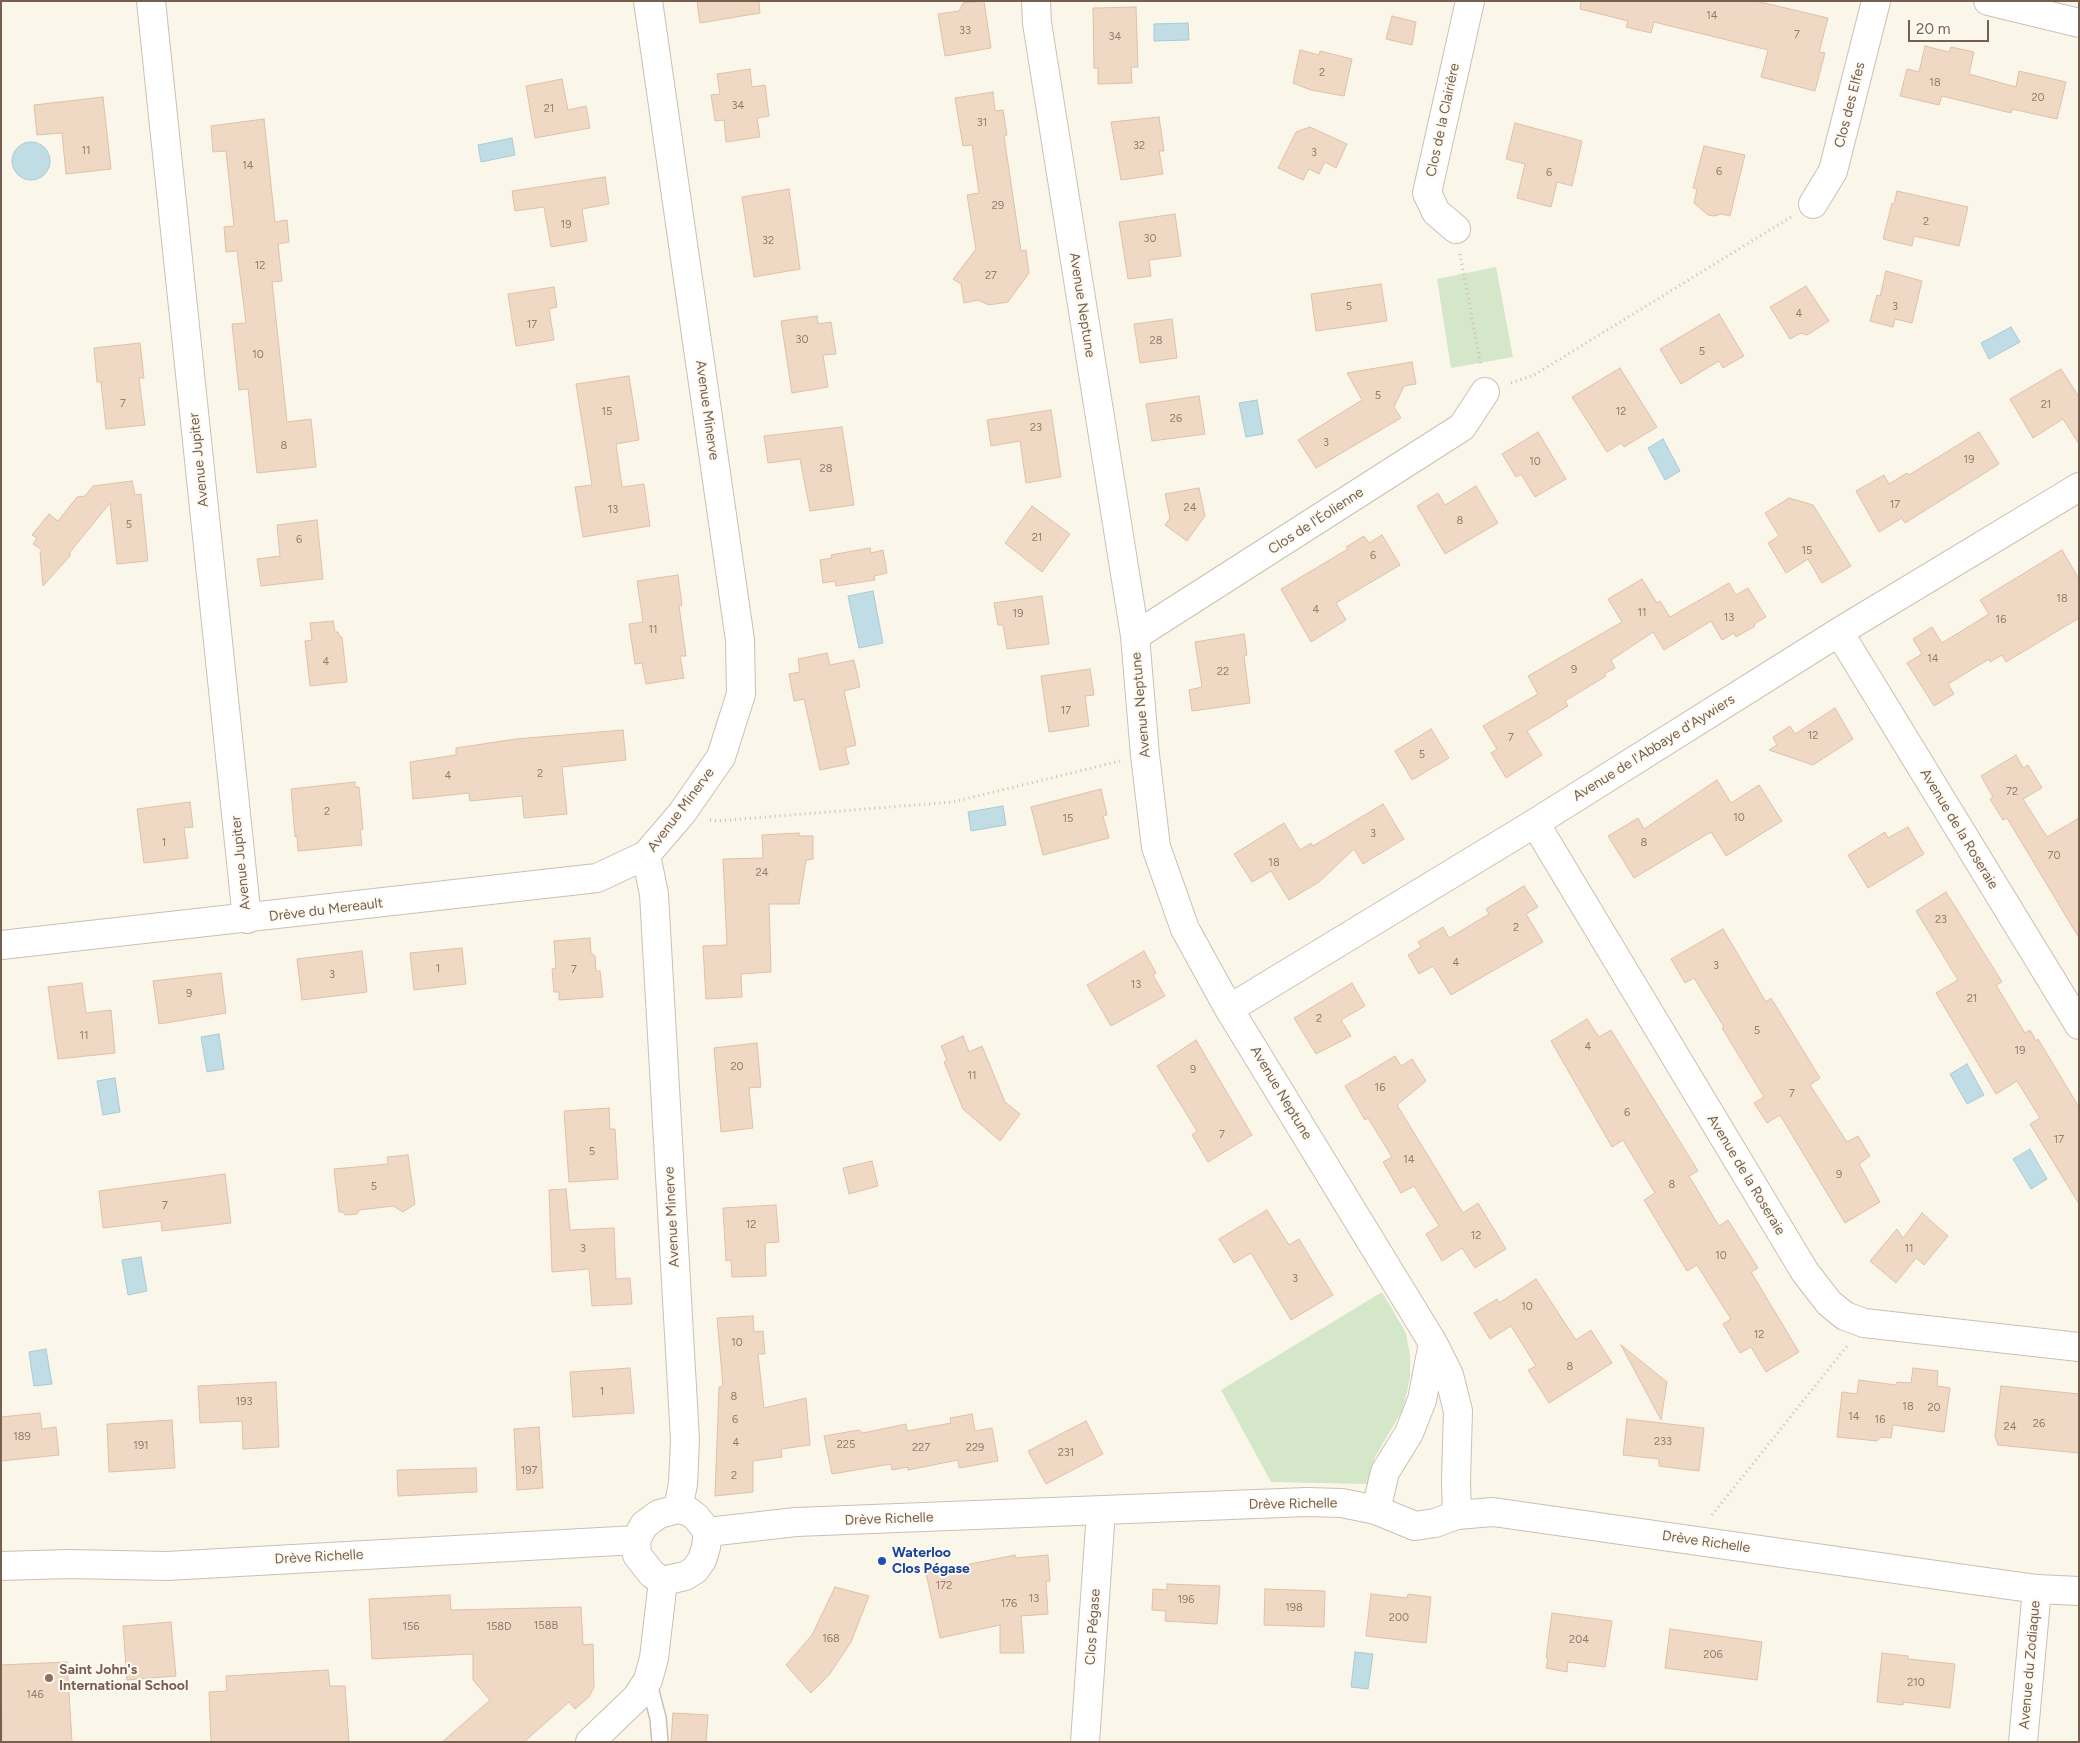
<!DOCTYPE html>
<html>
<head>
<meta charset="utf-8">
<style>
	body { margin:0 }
	#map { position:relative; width:2080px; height:1743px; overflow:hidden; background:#fbf6ea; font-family:Figtree,sans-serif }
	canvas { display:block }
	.frame { position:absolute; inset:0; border:2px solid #755f4f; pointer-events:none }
	.scale { position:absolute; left:1908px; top:20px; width:81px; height:22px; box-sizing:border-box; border:2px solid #755f4f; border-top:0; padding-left:6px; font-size:15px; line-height:18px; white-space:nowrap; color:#755f4f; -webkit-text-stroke:4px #fefaf1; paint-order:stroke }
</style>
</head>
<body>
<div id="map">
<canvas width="2080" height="1743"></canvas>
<div class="frame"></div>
<div class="scale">20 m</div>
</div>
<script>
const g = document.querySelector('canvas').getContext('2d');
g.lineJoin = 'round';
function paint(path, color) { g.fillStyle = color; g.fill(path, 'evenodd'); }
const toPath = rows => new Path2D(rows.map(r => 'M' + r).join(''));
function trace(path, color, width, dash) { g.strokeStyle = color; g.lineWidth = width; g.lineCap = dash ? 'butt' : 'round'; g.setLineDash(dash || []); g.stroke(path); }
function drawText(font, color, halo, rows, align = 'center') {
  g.font = font + ' Figtree,sans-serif'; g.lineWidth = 4; g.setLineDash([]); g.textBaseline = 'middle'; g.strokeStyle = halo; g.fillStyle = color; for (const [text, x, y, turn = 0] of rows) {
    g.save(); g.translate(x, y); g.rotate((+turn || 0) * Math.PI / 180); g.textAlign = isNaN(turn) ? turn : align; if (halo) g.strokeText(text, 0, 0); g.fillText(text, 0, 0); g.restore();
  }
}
const green = toPath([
	[1496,267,1513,357,1451,368,1437,279],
	[1382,1292,1406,1333,1410,1355,1410,1378,1403,1409,1375,1457,1367,1484,1271,1482,1221,1390]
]);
const water = toPath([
	[1188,23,1189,40,1154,41,1154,24,1188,23],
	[512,138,515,155,481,162,478,145,512,138],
	'12 161a19 19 0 1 1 38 0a19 19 0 1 1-38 0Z',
	[2011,327,2020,342,1989,359,1981,343,2011,327],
	[1257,400,1263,434,1246,437,1239,403,1257,400],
	[1663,439,1680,471,1665,480,1648,448,1663,439],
	[873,591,883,643,859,648,848,596,873,591],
	[1003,806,1006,825,971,831,968,812,1003,806],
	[219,1034,224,1069,207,1072,201,1037,219,1034],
	[1967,1064,1984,1095,1967,1104,1950,1074,1967,1064],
	[115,1078,120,1112,103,1115,97,1081,115,1078],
	[2030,1149,2047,1179,2031,1189,2013,1159,2030,1149],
	[141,1257,147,1291,128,1295,122,1260,141,1257],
	[46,1349,52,1384,34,1386,29,1352,46,1349],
	[1355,1652,1373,1654,1368,1689,1351,1687,1355,1652]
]);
const building = toPath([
	[697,1,759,1,760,13,700,23,697,1],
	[984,1,991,48,945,56,938,14,959,11,963,3,984,1],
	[1581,1,1756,1,1828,18,1819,52,1825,53,1815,91,1761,77,1768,50,1654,22,1651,33,1626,27,1628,21,1580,9,1581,1],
	[1136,7,1138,67,1131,67,1132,83,1098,84,1098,68,1094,68,1093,8,1136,7],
	[1392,16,1416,22,1412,45,1386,39,1392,16],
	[1925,46,1949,52,1951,47,1974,52,1969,74,2016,87,2019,71,2066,82,2057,119,2012,109,2011,113,1942,96,1939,105,1900,96,1907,69,1919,72,1925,46],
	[1300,50,1319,55,1320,51,1352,59,1344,96,1311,90,1293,83,1300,50],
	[750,69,752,87,765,85,769,116,757,118,760,137,726,142,724,120,715,121,711,95,720,94,717,74,750,69],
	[562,79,568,110,586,106,590,128,535,138,526,86,562,79],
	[993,92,995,111,1003,110,1007,135,1004,136,1021,251,1026,250,1029,273,1008,302,989,305,978,300,964,303,961,284,953,279,976,249,967,195,979,193,972,145,963,146,955,98,993,92],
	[103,97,111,169,66,174,62,133,37,135,34,105,103,97],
	[1159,117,1164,151,1159,151,1163,174,1121,180,1111,122,1159,117],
	[264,119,275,222,287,220,289,242,278,244,282,281,272,282,287,422,311,419,316,467,257,473,248,389,239,390,232,324,246,323,237,251,226,252,224,227,234,226,226,151,213,152,211,126,264,119],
	[1515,123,1582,141,1572,186,1557,182,1551,207,1517,198,1525,164,1506,159,1515,123],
	[1310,127,1347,144,1336,168,1325,162,1319,174,1309,169,1303,180,1278,168,1296,132,1310,127],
	[1704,146,1745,155,1730,216,1721,214,1714,216,1708,215,1694,203,1697,189,1693,188,1704,146],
	[605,177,609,204,582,209,587,241,551,247,544,207,515,211,512,191,605,177],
	[789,189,800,269,754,277,742,197,789,189],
	[1897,191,1968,207,1959,246,1914,236,1912,246,1883,239,1892,203,1894,204,1897,191],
	[1175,214,1181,256,1149,260,1151,276,1128,279,1119,222,1175,214],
	[1886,271,1922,281,1912,323,1895,319,1893,327,1870,321,1877,295,1880,296,1886,271],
	[1381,284,1387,321,1316,331,1311,294,1381,284],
	[1806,286,1829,321,1807,335,1801,333,1790,339,1770,307,1806,286],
	[554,287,557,307,549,309,554,340,516,346,508,294,554,287],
	[1719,314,1744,356,1723,368,1719,361,1681,384,1660,349,1719,314],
	[817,316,818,324,831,322,836,354,823,355,828,387,792,393,781,321,817,316],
	[1172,319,1177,358,1140,363,1134,324,1172,319],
	[140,343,144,378,139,378,145,425,106,429,101,382,97,382,94,348,140,343],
	[1412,362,1416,384,1404,386,1394,407,1401,418,1316,468,1298,440,1362,400,1347,373,1412,362],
	[1620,368,1657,427,1624,447,1621,443,1607,452,1572,397,1620,368],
	[2061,369,2079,397,2079,444,2063,419,2033,438,2010,399,2061,369],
	[629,376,639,440,616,444,622,487,644,484,650,526,583,537,575,487,592,485,576,384,629,376],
	[1199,396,1205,434,1152,441,1146,404,1199,396],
	[1051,410,1061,477,1026,483,1020,441,991,446,987,420,1051,410],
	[842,427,854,505,810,511,800,459,768,463,764,436,842,427],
	[1538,432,1566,479,1535,497,1521,474,1516,477,1502,454,1538,432],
	[1979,432,1999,464,1905,523,1902,518,1879,532,1856,491,1884,475,1889,484,1907,473,1909,475,1979,432],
	[132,481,135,495,141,494,148,561,117,564,110,503,70,552,70,556,43,586,40,553,42,550,33,544,37,538,32,535,49,514,58,521,77,497,85,496,93,486,132,481],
	[1476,486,1498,523,1445,554,1417,506,1438,493,1445,505,1476,486],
	[1199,488,1205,516,1187,541,1165,525,1170,518,1165,494,1199,488],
	[1789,498,1813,505,1851,566,1822,583,1808,559,1786,573,1768,543,1779,536,1765,513,1789,498],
	[1032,506,1070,534,1042,572,1005,543,1032,506],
	[317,520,323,579,261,586,257,559,280,556,277,525,317,520],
	[1382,535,1400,565,1336,603,1346,620,1311,642,1281,589,1348,549,1346,547,1364,536,1369,543,1382,535],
	[870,548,871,553,883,550,887,573,874,576,875,580,836,586,835,581,823,583,820,560,832,558,831,555,870,548],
	[2062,550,2079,579,2079,618,2006,662,2002,655,1990,662,1989,659,1948,684,1954,694,1934,706,1907,663,1922,654,1913,639,1932,627,1942,643,1989,614,1980,600,2062,550],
	[678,575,682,605,679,606,686,656,680,656,684,678,646,684,642,663,635,664,629,624,643,622,637,581,678,575],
	[1642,579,1657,603,1660,601,1670,617,1729,583,1736,595,1748,588,1766,617,1754,624,1755,626,1736,637,1734,633,1722,640,1711,621,1664,650,1653,632,1611,660,1615,668,1604,674,1606,676,1565,701,1568,706,1527,731,1542,755,1506,778,1491,753,1497,749,1483,726,1538,694,1528,676,1622,622,1608,599,1642,579],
	[1042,596,1049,644,1007,649,1003,625,998,625,994,603,1042,596],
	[333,621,335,632,338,632,340,637,342,637,347,682,310,686,305,641,312,640,310,623,333,621],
	[1244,634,1247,655,1244,656,1250,703,1192,711,1189,690,1202,687,1195,642,1244,634],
	[827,653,830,665,854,660,860,687,844,691,856,745,845,748,849,764,820,770,804,699,794,701,789,674,800,672,798,659,827,653],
	[1090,669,1094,695,1085,696,1089,726,1049,732,1041,676,1090,669],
	[1835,708,1853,739,1813,765,1769,750,1777,745,1773,737,1790,726,1795,734,1835,708],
	[1431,729,1449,758,1412,780,1395,751,1431,729],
	[623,730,626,760,562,767,567,814,524,818,522,796,470,801,469,793,413,799,410,762,456,755,456,748,516,739,623,730],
	[2016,755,2023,768,2028,765,2042,788,2023,799,2047,837,2079,818,2079,938,2007,818,2003,820,1990,799,1993,797,1981,776,2016,755],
	[1717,780,1731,803,1759,785,1782,821,1726,856,1711,832,1634,878,1608,836,1638,818,1644,829,1717,780],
	[355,782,355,787,359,787,363,829,360,830,362,845,298,851,297,836,295,837,291,789,355,782],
	[1101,789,1107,815,1103,816,1109,838,1043,855,1031,807,1101,789],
	[190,802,193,827,184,828,188,858,144,863,137,809,190,802],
	[1383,804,1404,839,1363,864,1354,849,1319,882,1289,900,1271,871,1252,882,1234,854,1284,823,1300,850,1311,843,1313,846,1383,804],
	[1908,827,1924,854,1868,888,1848,855,1885,832,1888,838,1908,827],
	[799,833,799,836,813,836,813,859,806,860,799,904,769,904,771,972,741,974,742,997,706,999,703,946,727,945,723,859,763,858,762,835,799,833],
	[1524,886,1538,907,1526,914,1543,942,1451,995,1433,966,1419,974,1408,955,1421,947,1418,942,1443,927,1449,938,1489,914,1486,909,1524,886],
	[1946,892,2002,982,1996,985,2025,1033,2030,1030,2036,1041,2038,1039,2079,1107,2079,1204,2030,1124,2040,1118,2017,1081,1996,1094,1936,993,1958,980,1916,911,1946,892],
	[1723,929,1766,1002,1771,998,1820,1078,1810,1085,1847,1142,1858,1136,1870,1156,1859,1164,1880,1202,1845,1223,1780,1115,1767,1123,1754,1103,1764,1097,1722,1028,1724,1027,1694,978,1685,983,1671,959,1723,929],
	[590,938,591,953,595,956,596,971,600,971,603,997,559,1000,559,992,554,992,552,969,556,968,554,941,590,938],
	[462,948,466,984,414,990,410,953,462,948],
	[362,951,367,992,302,1000,297,959,362,951],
	[1144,951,1156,973,1153,975,1165,996,1111,1026,1087,985,1144,951],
	[221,973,226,1013,159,1024,153,981,221,973],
	[82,983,86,1013,111,1010,115,1053,58,1059,48,987,82,983],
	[1352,983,1365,1006,1341,1020,1351,1036,1316,1054,1294,1018,1352,983],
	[1587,1019,1599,1037,1611,1030,1698,1171,1689,1176,1719,1226,1728,1220,1758,1268,1751,1272,1799,1352,1766,1372,1751,1347,1740,1353,1723,1324,1731,1319,1697,1265,1687,1271,1644,1200,1655,1193,1623,1140,1612,1147,1551,1041,1587,1019],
	[963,1036,969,1052,982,1046,1005,1102,1020,1114,1000,1141,963,1109,944,1062,947,1060,941,1046,963,1036],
	[1196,1040,1252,1135,1208,1162,1192,1135,1197,1131,1157,1066,1196,1040],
	[757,1043,761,1087,749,1088,753,1128,721,1132,714,1048,757,1043],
	[1395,1056,1401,1066,1412,1059,1426,1081,1397,1105,1463,1213,1478,1203,1506,1249,1475,1268,1462,1248,1442,1261,1426,1234,1439,1226,1414,1186,1401,1193,1383,1162,1392,1157,1368,1118,1365,1120,1345,1086,1395,1056],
	[609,1108,610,1129,615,1129,618,1179,569,1182,564,1111,609,1108],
	[408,1155,415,1204,403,1212,393,1206,359,1210,357,1214,345,1215,343,1212,339,1212,334,1169,388,1164,387,1157,408,1155],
	[872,1161,878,1186,849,1194,843,1168,872,1161],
	[225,1174,231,1223,162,1231,161,1221,103,1228,99,1191,225,1174],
	[566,1189,570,1230,614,1228,616,1279,630,1278,632,1304,592,1306,589,1269,552,1272,549,1190,566,1189],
	[776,1205,779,1242,765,1243,766,1276,732,1277,731,1260,726,1261,723,1208,776,1205],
	[1267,1210,1289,1245,1299,1239,1333,1295,1291,1320,1251,1253,1234,1263,1219,1239,1267,1210],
	[1922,1213,1948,1236,1924,1265,1916,1258,1896,1283,1870,1261,1897,1229,1903,1238,1922,1213],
	[1536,1279,1576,1340,1591,1330,1612,1363,1549,1403,1528,1370,1536,1366,1511,1326,1490,1339,1474,1313,1497,1299,1499,1303,1536,1279],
	[753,1316,754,1332,763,1331,765,1354,758,1354,764,1408,806,1398,810,1445,781,1449,782,1457,753,1461,753,1492,715,1496,719,1387,723,1386,717,1318,753,1316],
	[1621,1345,1667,1382,1661,1420,1621,1345],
	[630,1368,634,1413,573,1417,570,1372,630,1368],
	[1913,1368,1938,1371,1937,1386,1950,1388,1944,1432,1893,1425,1891,1438,1881,1437,1877,1441,1837,1437,1842,1392,1857,1394,1859,1380,1896,1385,1897,1382,1911,1383,1913,1368],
	[276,1382,279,1447,243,1449,242,1421,200,1423,198,1386,276,1382],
	[2001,1386,2079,1394,2079,1453,1998,1445,1995,1436,2001,1386],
	[40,1413,42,1429,56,1427,59,1455,1,1461,1,1417,40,1413],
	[972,1414,975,1431,992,1428,998,1461,959,1468,958,1460,908,1470,908,1467,892,1470,891,1464,832,1474,824,1436,859,1430,863,1433,906,1424,907,1431,951,1423,950,1418,972,1414],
	[1627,1419,1704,1428,1699,1471,1659,1466,1659,1459,1623,1455,1627,1419],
	[172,1420,175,1468,109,1472,107,1424,172,1420],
	[1086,1421,1103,1454,1046,1484,1028,1451,1086,1421],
	[539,1427,543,1488,517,1490,514,1429,539,1427],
	[476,1468,477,1492,398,1496,397,1470,476,1468],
	[1015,1555,1016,1558,1048,1555,1050,1581,1046,1581,1048,1614,1021,1616,1024,1653,1000,1653,1000,1625,940,1638,926,1573,1015,1555],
	[1167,1584,1220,1586,1217,1624,1165,1621,1166,1611,1152,1610,1153,1589,1167,1590,1167,1584],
	[835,1587,869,1596,851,1642,829,1675,811,1693,786,1665,812,1635,835,1587],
	[1265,1589,1325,1591,1324,1627,1264,1625,1265,1589],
	[1371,1594,1407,1598,1408,1594,1431,1597,1426,1643,1366,1636,1371,1594],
	[450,1595,451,1610,581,1607,583,1645,593,1644,594,1687,589,1697,575,1709,569,1702,524,1742,442,1742,490,1700,473,1680,473,1654,372,1659,369,1599,450,1595],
	[1552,1613,1612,1621,1605,1667,1568,1662,1567,1672,1546,1668,1548,1659,1546,1658,1552,1613],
	[171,1622,176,1676,127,1680,123,1626,171,1622],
	[1670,1629,1762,1642,1757,1680,1665,1668,1670,1629],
	[1882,1653,1908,1656,1908,1659,1955,1664,1950,1708,1903,1702,1903,1705,1877,1702,1882,1653],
	[67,1662,72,1742,2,1742,1,1665,67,1662],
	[328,1670,330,1686,345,1686,349,1742,211,1742,209,1692,227,1691,226,1676,328,1670],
	[673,1713,708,1715,706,1742,671,1742,673,1713]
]);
const path = toPath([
	[1460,254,1481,366],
	[1511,383,1534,375,1791,217],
	[710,820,716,821,953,802,1120,761],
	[1712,1515,1847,1346]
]);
const service = toPath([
	[648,1680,658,1718,660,1742]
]);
const minor = toPath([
	[151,1,247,919],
	[1036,1,1037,23,1135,636,1145,755,1156,847,1185,929,1229,1009,1433,1343,1449,1375,1458,1411,1456,1481,1457,1515],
	[1988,1,2079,23],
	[1813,204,1833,171,1876,1],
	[1456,229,1436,212,1427,193,1470,1],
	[1839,632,2079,1025],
	[1135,636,1462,427,1485,392],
	[1535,823,1805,1272,1829,1303,1845,1316,1864,1323,2079,1347],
	[646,855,654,894,685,1440,683,1484,678,1509],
	[1,945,597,878,646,855,682,813,721,757,741,694,740,640,648,1],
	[1229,1009,1535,823,1839,632,2079,487],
	[1376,1510,1385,1472,1409,1433,1422,1400,1433,1343],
	[590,1742,637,1697,648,1680,654,1658,663,1581],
	[1085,1742,1101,1511],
	[2023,1742,2037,1589]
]);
const tertiary = toPath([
	[678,1509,688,1511,696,1517,708,1532,706,1547,702,1560,695,1570,685,1576,663,1581,652,1574,637,1555,636,1540,644,1525,652,1519,659,1514,678,1509],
	[708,1532,796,1522,1307,1502,1342,1503,1376,1510,1415,1526,1435,1523,1457,1515,1493,1512,1951,1577,2037,1589,2079,1591],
	[1,1566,69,1564,167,1566,636,1540]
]);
const markers = [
	[882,1561,5,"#1a4fb4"],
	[49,1678,5,"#8d6e63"]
];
const numberNames = [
	["14",1712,16],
	["33",965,31],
	["7",1797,35],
	["34",1115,37],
	["2",1322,73],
	["18",1935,83],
	["20",2038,98],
	["34",738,106],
	["21",549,109],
	["31",982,123],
	["32",1139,146],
	["11",86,151],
	["3",1314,153],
	["14",248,166],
	["6",1719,172],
	["6",1549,173],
	["29",998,206],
	["2",1926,222],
	["19",566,225],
	["30",1150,239],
	["32",768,241],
	["12",260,266],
	["27",991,276],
	["5",1349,307],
	["3",1895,307],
	["4",1799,314],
	["17",532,325],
	["30",802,340],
	["28",1156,341],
	["5",1702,352],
	["10",258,355],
	["5",1378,396],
	["7",123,404],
	["21",2046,405],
	["15",607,412],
	["12",1621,412],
	["26",1176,419],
	["23",1036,428],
	["3",1326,443],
	["8",284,446],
	["19",1969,460],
	["10",1535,462],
	["28",826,469],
	["17",1895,505],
	["24",1190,508],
	["13",613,510],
	["8",1460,521],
	["5",129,525],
	["21",1037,538],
	["6",299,540],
	["15",1807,551],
	["6",1373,556],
	["18",2062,599],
	["4",1316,610],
	["11",1642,613],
	["19",1018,614],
	["13",1729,618],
	["16",2001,620],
	["11",653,630],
	["14",1933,659],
	["4",326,662],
	["9",1574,670],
	["22",1223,672],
	["17",1066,711],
	["12",1813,736],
	["7",1511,738],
	["5",1422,755],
	["2",540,774],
	["4",448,776],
	["72",2012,792],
	["2",327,812],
	["10",1739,818],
	["15",1068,819],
	["3",1373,834],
	["1",164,843],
	["8",1644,843],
	["70",2054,856],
	["18",1274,863],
	["24",762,873],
	["23",1941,920],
	["2",1516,928],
	["4",1456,963],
	["3",1716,966],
	["1",438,969],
	["7",574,970],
	["3",332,975],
	["13",1136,985],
	["9",189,994],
	["21",1972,999],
	["2",1319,1019],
	["5",1757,1031],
	["11",84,1036],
	["4",1588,1047],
	["19",2020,1051],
	["20",737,1067],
	["9",1193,1070],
	["11",972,1076],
	["16",1380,1088],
	["7",1792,1094],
	["6",1627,1113],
	["7",1222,1135],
	["17",2059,1140],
	["5",592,1152],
	["14",1409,1160],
	["9",1839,1175],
	["8",1672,1185],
	["5",374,1187],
	["7",165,1206],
	["12",751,1225],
	["12",1476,1236],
	["3",583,1249],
	["11",1909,1249],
	["10",1721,1256],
	["3",1295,1279],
	["10",1527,1307],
	["12",1759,1335],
	["10",737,1343],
	["8",1570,1367],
	["1",602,1392],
	["8",734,1397],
	["193",244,1402],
	["18",1908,1407],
	["20",1934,1408],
	["14",1854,1417],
	["6",735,1420],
	["16",1880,1420],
	["26",2039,1424],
	["24",2010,1427],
	["189",22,1437],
	["233",1663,1442],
	["4",736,1443],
	["225",846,1445],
	["191",141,1446],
	["227",921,1448],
	["229",975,1448],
	["231",1066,1453],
	["197",529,1471],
	["2",734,1476],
	["172",944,1586],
	["13",1034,1599],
	["196",1186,1600],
	["176",1009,1604],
	["198",1294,1608],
	["200",1399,1618],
	["158B",546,1626],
	["156",411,1627],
	["158D",499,1627],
	["168",831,1639],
	["204",1579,1640],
	["206",1713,1655],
	["210",1916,1683],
	["146",35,1695]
];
const streetNames = [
	["Clos des Elfes",1850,105,-76],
	["Clos de la Clairière",1443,120,-78],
	["Avenue Neptune",1082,305,81],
	["Avenue Minerve",707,410,82],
	["Avenue Jupiter",199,460,-96],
	["Clos de l'Éolienne",1316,521,-33],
	["Avenue Neptune",1141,705,-95],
	["Avenue de l'Abbaye d'Aywiers",1654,748,-32],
	["Avenue Minerve",681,810,-53],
	["Avenue de la Roseraie",1959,829,59],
	["Avenue Jupiter",241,863,-96],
	["Drève du Mereault",326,910,-7],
	["Avenue Neptune",1281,1093,59],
	["Avenue de la Roseraie",1746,1175,59],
	["Avenue Minerve",672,1217,-93],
	["Drève Richelle",1293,1504,-1],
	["Drève Richelle",889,1519,-2],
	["Drève Richelle",1706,1542,8],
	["Drève Richelle",319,1557,-3],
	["Clos Pégase",1093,1627,-86],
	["Avenue du Zodiaque",2030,1665,-85]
];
const transitNames = [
	["Waterloo",892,1553],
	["Clos Pégase",892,1569]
];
const educationNames = [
	["Saint John's",59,1670],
	["International School",59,1686]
];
paint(green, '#d4e8c9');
paint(water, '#c0dce4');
trace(water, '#a7cbd5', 1);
paint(building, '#efd8c4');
trace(building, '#e0c0a6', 1);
trace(service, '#cdbfb1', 18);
trace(minor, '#cdbfb1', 30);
trace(tertiary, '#cdbfb1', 30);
trace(path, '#d4bba7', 3, [1, 4]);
trace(service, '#fff', 15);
trace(minor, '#fff', 28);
trace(tertiary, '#fff', 28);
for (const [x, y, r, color] of markers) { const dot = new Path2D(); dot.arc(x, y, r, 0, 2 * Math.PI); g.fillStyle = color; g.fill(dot); trace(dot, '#fefaf1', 2); }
drawText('11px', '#947d6c', null, numberNames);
drawText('14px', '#755f4f', '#fefaf1', streetNames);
drawText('bold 14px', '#164399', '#fefaf1', transitNames, 'left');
drawText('bold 14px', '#785e54', '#fefaf1', educationNames, 'left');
</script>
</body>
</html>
